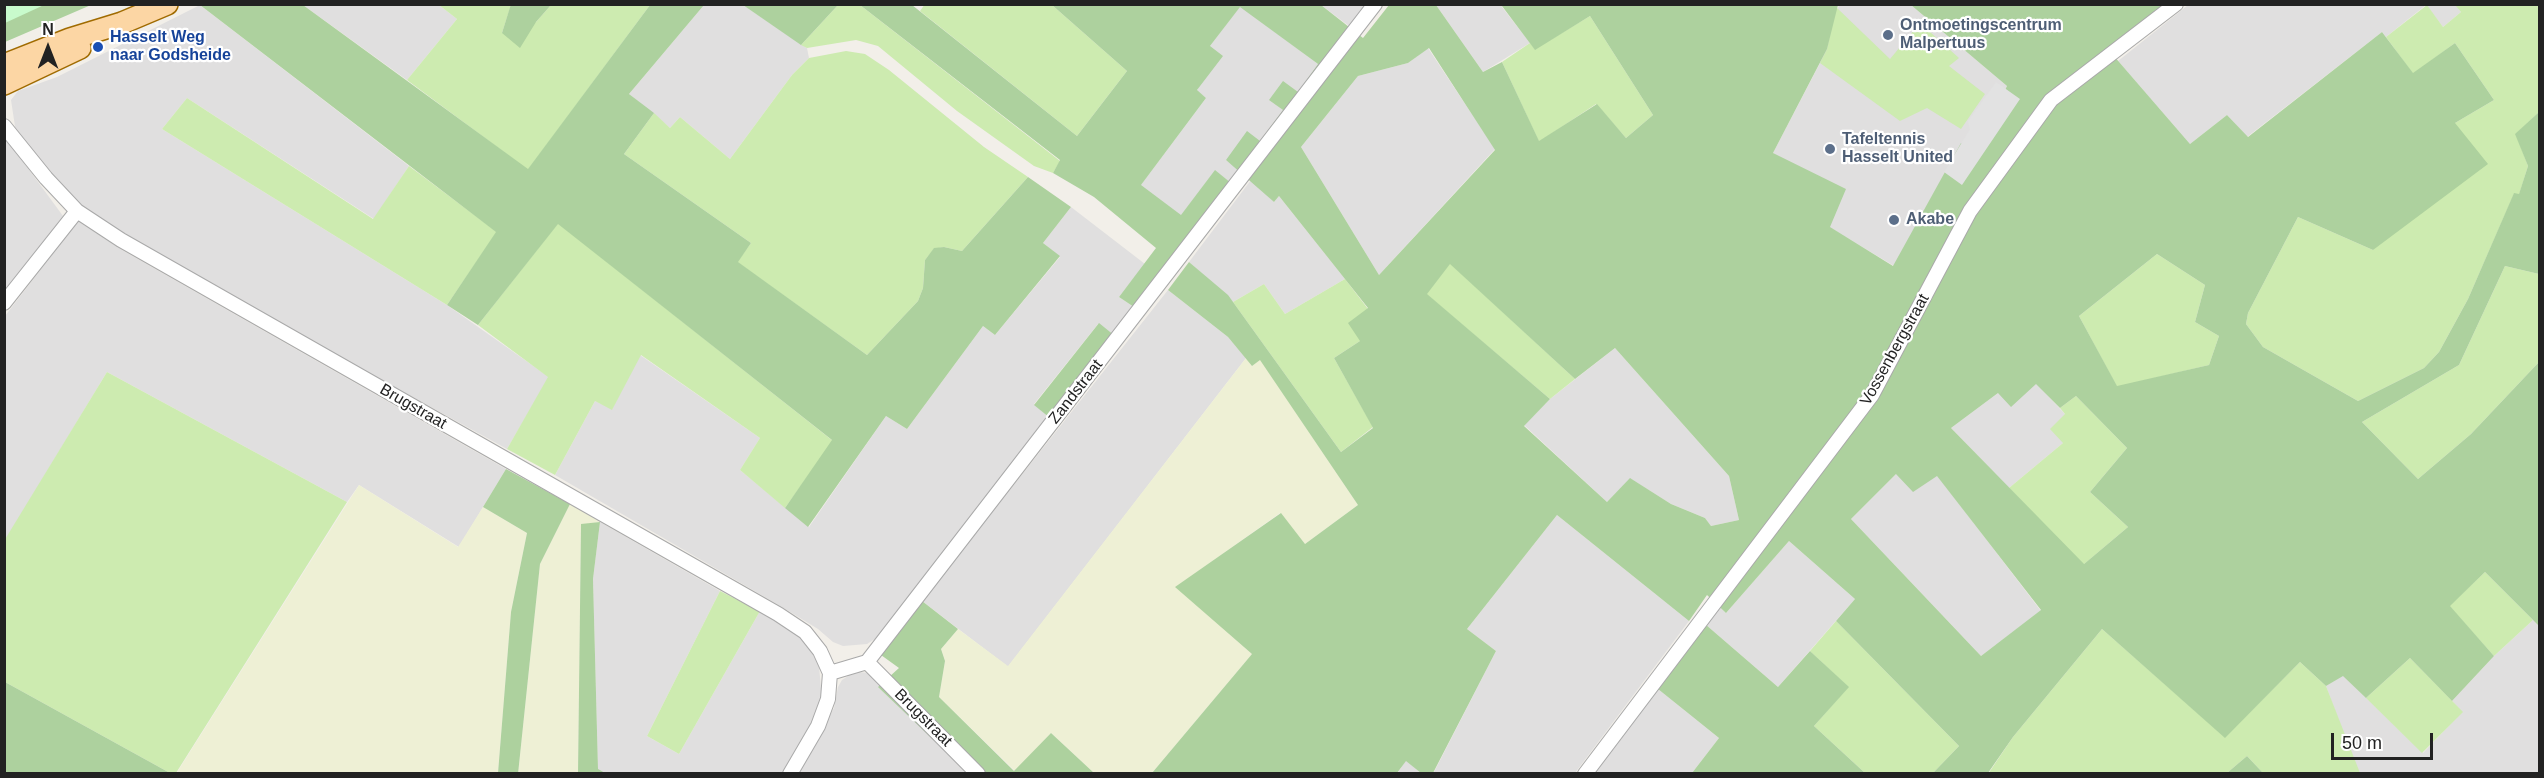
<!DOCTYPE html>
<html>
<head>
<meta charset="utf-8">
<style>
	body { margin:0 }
	#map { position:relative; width:2544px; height:778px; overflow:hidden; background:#f2efe9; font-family:Arial,sans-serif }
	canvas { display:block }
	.frame { position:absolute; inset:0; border:6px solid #222; pointer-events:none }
	.north { position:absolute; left:18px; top:18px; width:60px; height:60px; -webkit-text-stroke:4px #fff; paint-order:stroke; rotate:0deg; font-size:16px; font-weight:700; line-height:24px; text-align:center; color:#222 }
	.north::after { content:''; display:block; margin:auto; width:21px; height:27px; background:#222; clip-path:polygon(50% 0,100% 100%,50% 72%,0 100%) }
	.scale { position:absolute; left:2331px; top:733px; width:102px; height:27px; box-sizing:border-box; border:3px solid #222; border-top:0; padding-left:8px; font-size:18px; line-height:21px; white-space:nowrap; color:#222; -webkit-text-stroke:4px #fff; paint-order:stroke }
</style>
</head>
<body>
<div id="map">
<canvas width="2544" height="778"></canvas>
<div class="frame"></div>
<div class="north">N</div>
<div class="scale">50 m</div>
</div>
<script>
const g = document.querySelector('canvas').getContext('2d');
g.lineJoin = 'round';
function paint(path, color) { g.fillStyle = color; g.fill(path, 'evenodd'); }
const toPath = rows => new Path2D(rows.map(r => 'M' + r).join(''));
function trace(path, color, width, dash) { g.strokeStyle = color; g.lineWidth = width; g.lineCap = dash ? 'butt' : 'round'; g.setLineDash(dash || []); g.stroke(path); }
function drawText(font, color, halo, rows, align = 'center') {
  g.font = font + ' Arial,sans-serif'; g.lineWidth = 4.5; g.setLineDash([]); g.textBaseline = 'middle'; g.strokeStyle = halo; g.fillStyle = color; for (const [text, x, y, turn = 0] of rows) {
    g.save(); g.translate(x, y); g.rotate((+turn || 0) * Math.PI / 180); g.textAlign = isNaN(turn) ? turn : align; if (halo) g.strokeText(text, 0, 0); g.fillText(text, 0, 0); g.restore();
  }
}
const residential = toPath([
	[2455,4,2461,12,2443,27,2426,5,2386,37,2382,32,2247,137,2227,115,2190,144,2118,61,2188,5],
	[200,5,409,166,374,219,187,98,162,129,447,305,549,377,507,449,128,240,87,212,70,196,16,133,11,100,18,91,57,77],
	[303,5,439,5,457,19,407,80],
	[704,5,743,5,807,48,809,58,792,75,730,159,680,117,670,128,629,94],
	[1321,5,1370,5,1353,29],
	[1436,5,1504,5,1502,7,1530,43,1483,72],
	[1839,5,1911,5,2007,86,1973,152,1961,144,1894,266,1829,227,1773,153,1820,63],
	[1240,6,1318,64,1298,92,1270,99,1283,110,1259,141,1226,160,1241,170,1231,183,1215,171,1181,216,1140,186,1206,98,1197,91,1210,46],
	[1428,48,1495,149,1379,275,1301,147,1358,76,1408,63],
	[5,137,63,216,5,291,4,291],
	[1251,180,1274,202,1279,196,1345,279,1285,314,1264,284,1233,302,1189,262],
	[1071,207,1145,264,1119,297,1137,309,1115,336,1098,324,1034,404,1050,418,943,551,881,635,867,644,843,646,833,642,818,629,782,607,555,475,595,401,612,409,640,355,760,438,740,470,809,527,886,416,907,429,983,326,995,335,1060,257,1043,243],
	[78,221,122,250,506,469,459,547,359,485,347,502,107,372,5,541,5,316],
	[1168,290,1228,337,1246,358,1008,667,922,601],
	[1615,348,1729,476,1739,520,1711,526,1705,518,1671,504,1631,479,1607,502,1524,425,1550,399],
	[2036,383,2065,414,2063,443,2009,488,1951,428,1998,393],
	[1896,474,1937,475,2041,611,1981,656,1851,519],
	[1557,515,1689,621,1575,773,1433,774,1496,651,1467,629],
	[600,522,720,591,647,736,679,754,760,611,806,641,819,666,822,699,818,712,784,773,605,774,598,770,593,579],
	[1789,541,1855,599,1778,687,1705,624,1720,607,1726,613],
	[2533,620,2540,626,2539,773,2360,773,2357,771,2326,686,2343,675,2423,753,2462,712,2452,701,2494,656],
	[859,672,870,673,968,774,796,774,834,708,838,687,842,680,851,674],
	[1658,689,1719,738,1692,773,1593,774],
	[1406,760,1421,773,1397,774]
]);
const farmland = toPath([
	[1246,358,1252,366,1260,359,1358,505,1305,544,1280,513,1176,587,1252,654,1152,773,1094,773,1051,733,1015,771,939,697,945,661,941,649,958,629,1008,666],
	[359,485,458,547,483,507,527,533,511,612,498,773,176,774],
	[570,504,600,522,581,525,578,773,518,774,540,564]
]);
const grass = toPath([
	[925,4,1052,5,1127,71,1077,136,920,11],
	[439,5,511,5,502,33,536,22,551,5,650,5,528,170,407,80,457,19],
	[838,5,860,5,1060,161,1053,173,1034,166,957,111,878,46,856,40,807,48,801,45],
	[2427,5,2443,27,2461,12,2455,5,2539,5,2539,112,2516,134,2528,166,2519,195,2514,194,2468,299,2439,352,2424,368,2358,401,2263,347,2246,324,2248,313,2298,217,2373,250,2455,123,2494,100,2455,43,2413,74,2386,37],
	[1836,7,1890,59,1920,23,1959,58,1949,66,1985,94,1961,129,1927,108,1900,121,1820,63,1827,49],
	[1590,16,1653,115,1626,138,1596,104,1539,142,1502,62,1530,43,1535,49],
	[846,51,865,54,889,70,984,147,1028,177,962,251,944,247,934,249,925,260,923,288,918,301,867,355,737,262,751,243,624,154,654,113,670,128,680,117,730,159,792,75,809,58],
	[187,98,373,219,409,166,497,232,447,305,162,129],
	[558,223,833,441,785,508,740,470,760,438,641,355,612,410,595,401,555,475,507,449,548,377,478,325],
	[2157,254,2205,285,2195,322,2219,336,2209,365,2117,387,2079,316],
	[1450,263,1575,379,1550,399,1426,294],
	[2505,266,2539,274,2539,362,2471,434,2418,479,2362,422,2459,365],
	[1345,279,1368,309,1360,341,1334,358,1373,427,1341,452,1233,302,1264,284,1285,314],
	[107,372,347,502,176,773,170,773,5,682,4,541],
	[2076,396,2127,448,2090,492,2128,527,2083,565,2009,488,2063,443,2050,429,2065,414,2060,408],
	[2485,572,2533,620,2494,656,2449,606],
	[720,591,760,611,679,754,647,736],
	[1836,621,1959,746,1933,773,1865,773,1814,726,1848,687,1810,651],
	[2102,629,2225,737,2300,662,2326,686,2360,773,2263,773,2247,756,2227,773,1988,774,2013,737],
	[2410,658,2463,712,2422,753,2366,698]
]);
const forest = toPath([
	[511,4,551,5,536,22,520,48,502,33],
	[5,5,91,5,5,42],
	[200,5,303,5,528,169,650,5,704,5,629,94,654,113,624,154,751,243,738,262,867,355,918,301,923,288,925,260,934,248,944,247,962,251,1028,177,1071,207,1043,243,1060,256,995,335,983,326,907,429,886,416,808,527,785,508,832,440,558,224,478,325,447,305,496,232],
	[743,5,838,5,801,45],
	[860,5,912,5,1077,136,1127,71,1052,5,1321,5,1363,38,1389,5,1436,5,1483,72,1502,62,1539,141,1597,104,1626,138,1653,115,1590,16,1535,50,1502,6,1504,5,1838,5,1827,49,1773,153,1846,189,1830,227,1893,266,1961,143,1974,152,2007,86,1911,5,2175,5,2113,55,2190,144,2227,115,2248,137,2382,32,2413,73,2455,43,2494,100,2455,123,2488,164,2373,250,2298,217,2248,313,2246,324,2263,347,2358,401,2424,368,2439,352,2468,299,2514,193,2519,194,2528,166,2515,134,2539,112,2539,274,2505,266,2459,365,2362,422,2418,479,2471,434,2539,362,2539,626,2485,572,2450,606,2494,656,2452,701,2410,658,2366,698,2343,676,2326,686,2300,662,2225,738,2102,629,2013,737,1988,773,1933,773,1959,746,1836,621,1855,599,1789,541,1726,613,1707,595,1689,621,1557,515,1467,629,1496,651,1433,773,1421,773,1406,761,1397,773,1152,773,1252,654,1175,587,1281,513,1305,544,1358,505,1260,360,1252,366,1228,337,1168,290,1189,262,1228,295,1341,452,1373,428,1334,358,1360,341,1348,323,1368,308,1279,196,1274,202,1226,160,1247,131,1260,141,1283,110,1269,100,1283,81,1298,92,1318,64,1240,7,1210,46,1223,56,1197,90,1206,98,1141,185,1181,215,1215,170,1231,183,1137,309,1119,297,1156,248,1094,197,1053,173,1060,160],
	[1429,48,1495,150,1379,275,1301,147,1358,76,1408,63],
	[2157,254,2205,285,2195,322,2219,336,2209,365,2117,386,2079,316],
	[1450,264,1575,379,1615,348,1729,476,1739,520,1711,526,1705,518,1671,504,1630,478,1607,502,1524,426,1550,399,1427,294],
	[2036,384,2060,408,2076,396,2127,448,2090,492,2128,527,2084,564,1951,428,1998,393,2011,407],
	[1896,474,1913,492,1937,476,2041,610,1981,656,1851,519],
	[1099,323,1115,336,1050,418,1034,405],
	[506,469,570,504,540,564,518,774,498,773,511,612,527,533,483,507],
	[600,522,593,579,598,769,605,773,578,773,581,524],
	[922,601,958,629,941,649,945,661,939,697,1014,771,1051,733,1094,773,968,773,878,687,899,668,881,655],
	[1705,624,1778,687,1810,651,1849,687,1814,726,1865,773,1692,773,1719,738,1658,689],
	[4,682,5,682,170,773,5,773],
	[2247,756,2263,773,2227,773]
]);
const park = toPath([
	[5,4,44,4,44,5,5,23]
]);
const parking = toPath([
	[1996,82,2020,99,1962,185,1944,172,1970,129,1968,121]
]);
const minor = toPath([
	[4,126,46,178,77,211,121,240,778,614,805,632,820,651,830,673],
	[4,303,77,211],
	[867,662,978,774],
	[830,673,867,662,1375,4],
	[790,774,818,726,828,699,830,673],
	[1585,774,1872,395,1970,211,2051,100,2176,4]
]);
const primary = toPath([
	[4,65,70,39,122,23,167,4],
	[4,84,80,48]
]);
const markers = [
	[1888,35,6,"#5c6f8a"],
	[98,47,6,"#1a4fb4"],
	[1830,149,6,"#5c6f8a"],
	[1894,220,6,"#5c6f8a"]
];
const serviceNames = [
	["Ontmoetingscentrum",1900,26],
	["Malpertuus",1900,44],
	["Tafeltennis",1842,140],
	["Hasselt United",1842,158],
	["Akabe",1906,220]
];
const transitNames = [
	["Hasselt Weg",110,38],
	["naar Godsheide",110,56]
];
const streetNames = [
	["Vossenbergstraat",1895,350,-61],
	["Zandstraat",1076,392,-52],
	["Brugstraat",413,407,30],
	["Brugstraat",923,718,45]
];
paint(residential, '#e0dfdf');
paint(farmland, '#eef0d5');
paint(grass, '#cdebb0');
paint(forest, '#add19e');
paint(park, '#c8facc');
paint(parking, '#e2e2e2');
trace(minor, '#a9a9a9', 16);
trace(primary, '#a06b00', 24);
trace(minor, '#fff', 14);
trace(primary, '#fcd6a4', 21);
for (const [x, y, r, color] of markers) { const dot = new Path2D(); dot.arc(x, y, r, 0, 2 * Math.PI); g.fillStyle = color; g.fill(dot); trace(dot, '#fff', 2); }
drawText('bold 16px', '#4e5e75', '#fff', serviceNames, 'left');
drawText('bold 16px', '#164399', '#fff', transitNames, 'left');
drawText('16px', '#222', '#fff', streetNames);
</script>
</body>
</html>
